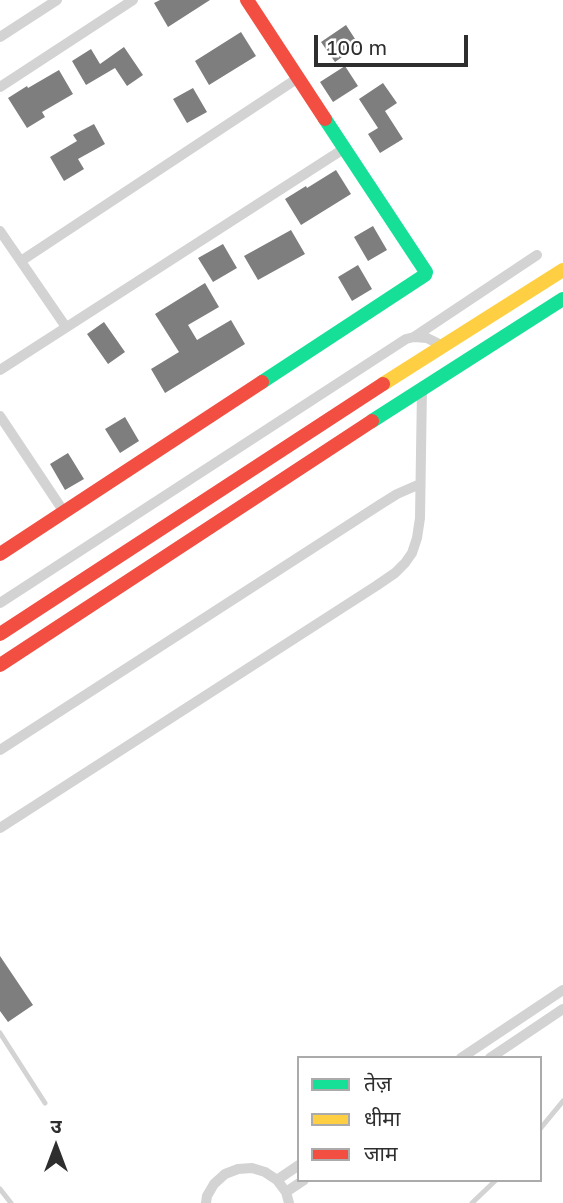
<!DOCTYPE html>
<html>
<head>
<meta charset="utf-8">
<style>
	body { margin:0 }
	#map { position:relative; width:563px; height:1203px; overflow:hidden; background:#fff; font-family:"Golos Text","Noto Sans Devanagari",sans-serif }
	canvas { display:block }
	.legend { position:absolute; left:297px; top:1056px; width:245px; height:126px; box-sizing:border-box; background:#fff; border:2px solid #ababab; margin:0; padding:9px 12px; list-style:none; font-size:21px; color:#2e2e2e }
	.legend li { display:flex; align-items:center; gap:14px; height:35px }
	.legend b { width:35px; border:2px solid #ababab }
	.north { position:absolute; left:21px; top:1112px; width:70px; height:70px; -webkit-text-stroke:5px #fff; paint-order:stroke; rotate:0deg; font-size:19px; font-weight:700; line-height:28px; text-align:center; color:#2e2e2e }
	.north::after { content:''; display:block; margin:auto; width:24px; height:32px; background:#2e2e2e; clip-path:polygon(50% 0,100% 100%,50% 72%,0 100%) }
	.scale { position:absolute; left:314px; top:35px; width:154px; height:32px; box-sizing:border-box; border:4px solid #2e2e2e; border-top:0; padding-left:9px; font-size:21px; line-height:24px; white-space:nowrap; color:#2e2e2e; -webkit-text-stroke:5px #fff; paint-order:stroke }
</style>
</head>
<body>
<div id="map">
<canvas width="563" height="1203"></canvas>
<ul class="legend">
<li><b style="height:9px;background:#16e098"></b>तेज़</li>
<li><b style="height:9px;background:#ffcf43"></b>धीमा</li>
<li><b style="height:9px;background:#f24e42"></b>जाम</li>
</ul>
<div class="north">उ</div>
<div class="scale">100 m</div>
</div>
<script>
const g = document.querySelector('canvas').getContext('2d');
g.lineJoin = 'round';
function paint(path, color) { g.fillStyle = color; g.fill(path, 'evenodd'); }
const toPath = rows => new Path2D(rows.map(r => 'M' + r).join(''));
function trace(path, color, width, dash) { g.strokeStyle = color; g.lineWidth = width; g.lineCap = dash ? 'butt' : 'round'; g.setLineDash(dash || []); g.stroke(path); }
const building = toPath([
	[160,0,210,0,168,27,154,3],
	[346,25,359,45,335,62,321,42],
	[241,32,256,56,209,85,195,61],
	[124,47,143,75,127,86,115,68,86,85,72,61,91,49,100,64],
	[345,66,358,86,333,102,320,82],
	[59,70,73,94,42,112,45,117,27,128,8,98,27,86,28,88],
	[383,83,397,103,385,111,403,139,380,153,368,134,378,128,359,99],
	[193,88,207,112,187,123,173,99],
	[94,124,105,144,78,159,84,169,64,181,50,157,77,141,73,135],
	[336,170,351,194,301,225,285,199,306,186,307,188],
	[373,226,387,250,368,261,354,237],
	[291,230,305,254,258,280,244,256],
	[223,244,237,268,213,282,198,258],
	[358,265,372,289,352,301,338,277],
	[205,283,219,307,188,325,197,340,231,320,245,344,165,393,151,369,179,352,155,314],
	[104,322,125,352,108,364,87,334],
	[125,417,139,441,120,453,105,429],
	[68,453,84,479,65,490,50,464],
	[0,956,33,1005,8,1022,0,1011]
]);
const lane = toPath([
	[0,1033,45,1103],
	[540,1129,563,1101],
	[0,1189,11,1203],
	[472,1203,496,1180]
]);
const street = toPath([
	[0,37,57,0],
	[0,87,133,0],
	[0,231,66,327],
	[21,261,298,78],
	[414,337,537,255],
	[0,370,345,148],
	[0,416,64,512],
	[0,603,406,339,414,337,427,338,443,346],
	[0,750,381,504,397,494,420,484],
	[0,828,376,586,395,573,405,563,412,553,417,538,420,518,422,388],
	[461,1058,563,990],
	[490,1058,563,1009],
	[277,1180,299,1165],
	[286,1192,304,1180],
	[206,1203,207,1196,214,1184,225,1174,238,1169,252,1168,265,1172,277,1180,286,1192,289,1203]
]);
const fast = toPath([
	[262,382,425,275,426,272,325,119],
	[372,421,563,299]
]);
const slow = toPath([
	[383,384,563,270]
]);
const jam = toPath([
	[247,0,325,119],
	[0,554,262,382],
	[0,634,383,384],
	[0,665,372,421]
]);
paint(building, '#7e7e7e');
trace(lane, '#d3d3d3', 5);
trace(street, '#d3d3d3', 10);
trace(fast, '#16e098', 14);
trace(slow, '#ffcf43', 14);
trace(jam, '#f24e42', 14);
</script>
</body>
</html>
